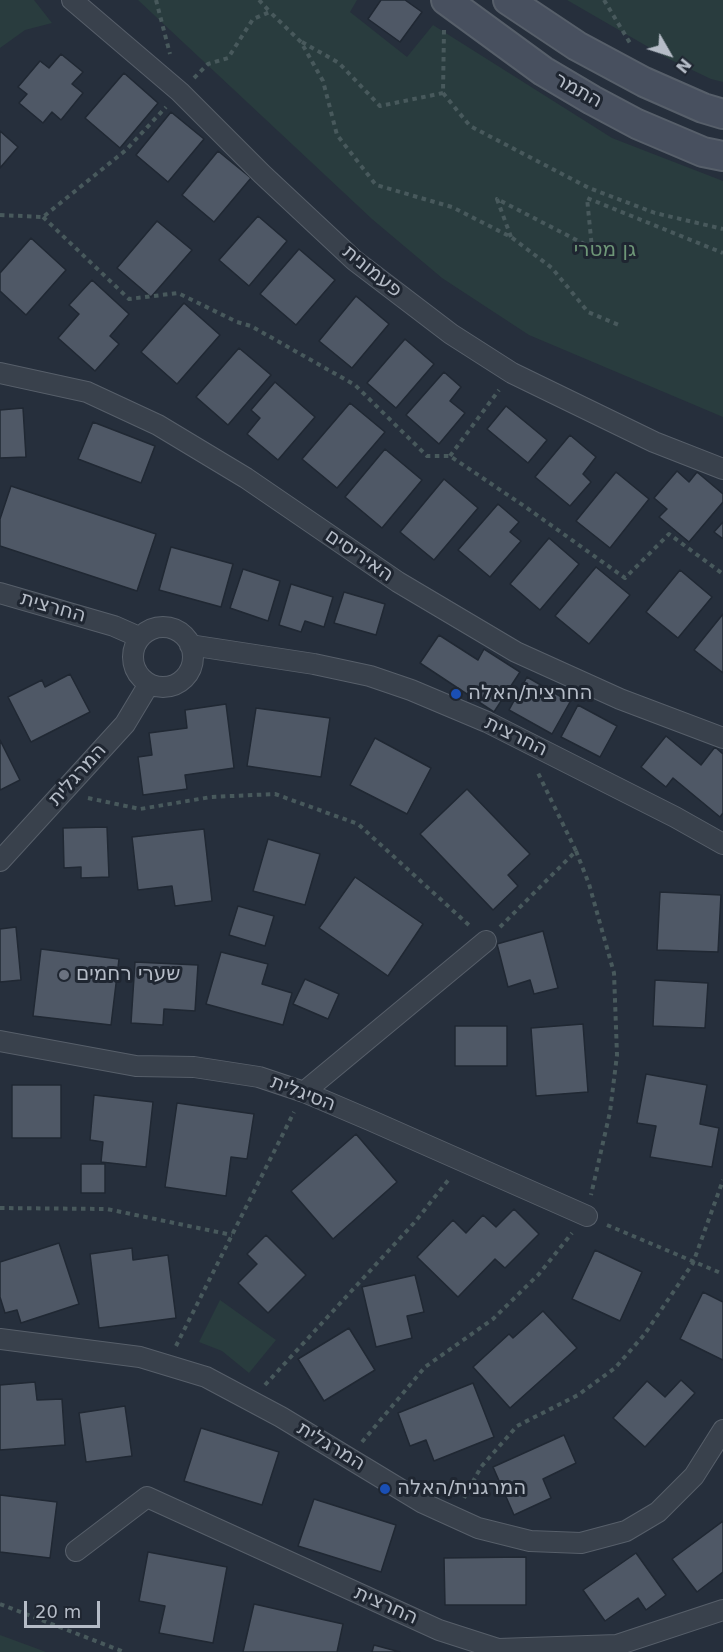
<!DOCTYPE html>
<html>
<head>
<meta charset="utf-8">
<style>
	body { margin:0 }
	#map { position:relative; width:723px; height:1652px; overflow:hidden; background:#262f3c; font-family:"DejaVu Sans",sans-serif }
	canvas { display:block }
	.north { position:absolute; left:639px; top:24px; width:60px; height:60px; -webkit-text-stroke:4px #1f2631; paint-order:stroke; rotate:129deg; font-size:16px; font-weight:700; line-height:24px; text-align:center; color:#b5bcc7 }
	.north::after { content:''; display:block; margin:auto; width:21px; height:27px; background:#b5bcc7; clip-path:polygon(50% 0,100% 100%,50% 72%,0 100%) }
	.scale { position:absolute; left:24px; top:1601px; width:76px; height:27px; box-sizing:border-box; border:3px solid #b5bcc7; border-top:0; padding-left:8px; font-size:18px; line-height:21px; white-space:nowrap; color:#b5bcc7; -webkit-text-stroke:4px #1f2631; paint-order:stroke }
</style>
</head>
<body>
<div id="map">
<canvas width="723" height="1652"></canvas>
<div class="north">N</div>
<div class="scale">20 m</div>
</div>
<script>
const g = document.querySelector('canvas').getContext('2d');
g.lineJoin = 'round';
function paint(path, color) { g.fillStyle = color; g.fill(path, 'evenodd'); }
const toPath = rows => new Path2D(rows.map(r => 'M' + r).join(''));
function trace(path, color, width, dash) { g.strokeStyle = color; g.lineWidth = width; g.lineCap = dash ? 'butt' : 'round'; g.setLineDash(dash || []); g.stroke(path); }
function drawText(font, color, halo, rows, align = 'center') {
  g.font = font + ' "DejaVu Sans","Noto Sans Hebrew",sans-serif'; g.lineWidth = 6; g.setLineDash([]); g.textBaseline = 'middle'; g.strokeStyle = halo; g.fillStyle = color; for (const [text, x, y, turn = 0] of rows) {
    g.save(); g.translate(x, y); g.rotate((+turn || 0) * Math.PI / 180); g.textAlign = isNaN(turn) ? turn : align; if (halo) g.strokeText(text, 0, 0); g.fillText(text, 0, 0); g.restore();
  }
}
const green = toPath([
	[0,0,34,0,52,23,25,30,0,48],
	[138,0,357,0,350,12,407,57,433,25,612,138,723,181,723,417,529,335,442,278,372,219],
	[567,0,723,0,723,82,711,79,669,59],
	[220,1300,276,1340,249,1373,222,1351,199,1342],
	[0,1635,38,1649,46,1652,0,1652]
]);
const building = toPath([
	[381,0,405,0,422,12,400,42,368,19,381,0],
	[61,54,83,72,72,84,83,93,61,120,52,112,43,123,19,103,27,94,18,87,40,61,49,68,61,54],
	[124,73,158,103,120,148,85,118,124,73],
	[171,112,204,139,168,182,136,155,171,112],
	[0,131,18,147,0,168,0,131],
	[218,151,251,178,214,222,182,195,218,151],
	[258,216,287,241,249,286,219,260,258,216],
	[157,221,192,250,151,297,117,268,157,221],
	[31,238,66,270,26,315,0,291,0,273,31,238],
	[299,249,335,280,296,325,260,294,299,249],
	[92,280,129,314,110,336,119,344,95,371,58,338,79,314,69,305,92,280],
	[356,296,389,324,352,368,319,341,356,296],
	[184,303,220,335,177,384,141,352,184,303],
	[405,339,434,364,396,408,367,383,405,339],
	[239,348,271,375,228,425,196,397,239,348],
	[444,372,461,387,450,401,465,413,439,444,406,415,444,372],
	[275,382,315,417,278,460,247,434,260,418,251,410,275,382],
	[350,403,385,432,337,488,302,459,350,403],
	[506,406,547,440,528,463,487,429,506,406],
	[23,408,26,457,0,458,0,410,23,408],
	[93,422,155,446,141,483,78,459,93,422],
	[570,435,596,457,583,474,591,482,570,506,535,477,570,435],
	[385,449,422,480,382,528,345,497,385,449],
	[677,471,689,482,697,472,723,494,723,502,689,542,659,517,667,509,654,498,677,471],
	[616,472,649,499,610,548,576,521,616,472],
	[444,479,478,508,434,560,400,532,444,479],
	[11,486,156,534,137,591,0,546,0,519,11,486],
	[498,504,519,522,510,532,521,541,490,577,458,550,498,504],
	[723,522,723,539,714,532,723,522],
	[549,538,579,564,540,610,510,584,549,538],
	[171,547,233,564,221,607,159,590,171,547],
	[596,567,630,595,589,644,555,616,596,567],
	[243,569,280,581,268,621,230,608,243,569],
	[680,570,712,597,678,638,646,612,680,570],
	[291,584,333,597,324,627,305,621,301,632,279,625,291,584],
	[344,592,385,604,376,635,334,623,344,592],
	[723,614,723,673,694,650,723,614],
	[439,635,478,660,484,649,520,672,494,712,420,663,439,635],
	[70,674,90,712,31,742,8,697,42,680,45,687,70,674],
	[527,677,570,702,552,734,509,710,527,677],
	[226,704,234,768,185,775,187,789,143,795,138,757,152,755,149,733,187,728,185,710,226,704],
	[578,705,617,726,600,757,561,737,578,705],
	[256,708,330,718,321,777,247,766,256,708],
	[666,736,701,765,715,747,723,754,723,813,720,817,673,778,666,787,641,767,666,736],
	[375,738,431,768,407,814,350,785,375,738],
	[0,740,20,780,0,790,0,740],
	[467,789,530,854,508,875,518,886,493,910,420,834,467,789],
	[107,827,109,877,81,878,81,867,64,868,63,828,107,827],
	[204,829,212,901,175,906,172,886,138,890,132,837,204,829],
	[268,839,320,854,305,905,253,891,268,839],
	[355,877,423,924,388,976,319,928,355,877],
	[660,892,721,895,718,952,657,950,660,892],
	[238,906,274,916,265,946,229,935,238,906],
	[16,927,21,980,0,982,0,929,16,927],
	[543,931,558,988,534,994,530,980,508,987,497,944,543,931],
	[41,949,119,959,111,1025,33,1016,41,949],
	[221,952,268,964,262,984,292,993,283,1025,206,1004,221,952],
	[135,962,198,965,195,1011,164,1009,163,1025,131,1023,135,962],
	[305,979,339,994,328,1019,293,1004,305,979],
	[655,980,708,983,705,1028,653,1026,655,980],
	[583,1024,588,1092,536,1096,531,1028,583,1024],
	[455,1026,507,1026,507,1066,455,1066,455,1026],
	[646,1074,707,1085,700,1124,719,1128,712,1167,650,1157,656,1126,637,1123,646,1074],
	[12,1085,61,1085,61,1138,12,1138,12,1085],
	[94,1095,153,1102,146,1167,101,1162,103,1142,90,1140,94,1095],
	[177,1103,254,1114,247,1159,231,1157,226,1196,165,1187,177,1103],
	[356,1134,397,1182,333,1239,291,1191,356,1134],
	[81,1164,105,1164,105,1193,81,1193,81,1164],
	[514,1209,539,1234,505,1268,495,1259,458,1297,417,1257,453,1220,466,1233,483,1215,496,1227,514,1209],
	[266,1235,306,1275,268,1313,238,1283,257,1264,247,1254,266,1235],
	[59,1243,79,1304,21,1323,17,1310,5,1313,0,1297,0,1262,59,1243],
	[132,1248,133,1260,168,1255,176,1318,99,1328,90,1254,132,1248],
	[595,1250,642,1272,620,1321,572,1299,595,1250],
	[415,1275,424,1312,407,1316,412,1338,376,1347,362,1287,415,1275],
	[703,1292,723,1302,723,1360,680,1339,703,1292],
	[543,1311,577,1348,510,1408,473,1367,509,1334,513,1338,543,1311],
	[349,1328,375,1370,324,1401,298,1359,349,1328],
	[681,1380,695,1393,645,1447,613,1418,647,1381,665,1397,681,1380],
	[35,1382,37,1400,62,1399,65,1445,0,1450,0,1385,35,1382],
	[473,1383,494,1437,434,1461,426,1440,410,1446,398,1413,473,1383],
	[125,1406,132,1456,86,1462,79,1413,125,1406],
	[201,1428,279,1452,262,1505,184,1481,201,1428],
	[564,1435,576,1463,543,1479,551,1498,514,1515,493,1467,564,1435],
	[0,1495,57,1502,50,1558,0,1552,0,1495],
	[314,1499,396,1525,381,1572,298,1546,314,1499],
	[723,1521,723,1572,697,1592,672,1559,723,1521],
	[148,1552,227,1567,213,1643,159,1633,165,1606,139,1601,148,1552],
	[636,1553,666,1595,646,1610,638,1598,605,1621,583,1590,636,1553],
	[526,1557,526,1605,445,1605,444,1558,526,1557],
	[254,1604,343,1624,337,1652,243,1652,254,1604],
	[374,1645,400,1652,372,1652,374,1645]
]);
const path = toPath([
	[156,0,170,54],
	[259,0,270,12],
	[604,0,630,43],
	[444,30,443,93,470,126,589,188,655,213,723,229],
	[302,42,339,63,380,106,443,93],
	[194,78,208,64,228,58,253,19,270,12,301,42,323,81,337,135,376,185,452,207,511,237,552,268,588,312,619,325],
	[0,215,43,217,126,150,166,107],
	[43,217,129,299,178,293,237,322,251,326,355,385,427,456,450,456,527,508,625,578,669,534,723,574],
	[511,237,497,199,592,248,587,198,723,253],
	[450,456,499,390],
	[88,798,140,809,211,797,275,794,358,824,471,927],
	[576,851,589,884,614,973,617,1055,610,1112,591,1195],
	[500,927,576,851,538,773],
	[0,1208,107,1209,232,1235],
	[607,1225,723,1274],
	[176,1346,294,1112],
	[265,1385,414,1223,450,1178],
	[362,1442,425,1367,493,1319,539,1274,572,1233],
	[464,1498,481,1467,517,1426,578,1395,615,1368,644,1335,693,1263,723,1180],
	[0,1604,124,1652]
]);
const minor = toPath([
	[72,0,180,92,262,174,354,260,451,334,512,373,654,442,723,469],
	[0,373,87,392,158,425,246,478,398,582,516,652,620,699,723,738],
	[0,593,114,626,139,637],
	'133 657a30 30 0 1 1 60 0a30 30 0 1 1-60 0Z',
	[190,645,314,664,370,676,411,690,487,722,675,817,723,844],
	[0,861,125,724,149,684],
	[0,1041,136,1066,194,1067,259,1077,304,1092,372,1121,587,1216],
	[304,1092,486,941],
	[0,1339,140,1357,206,1377,281,1417,423,1503,478,1528,530,1541,581,1543,626,1531,658,1512,694,1476,723,1430],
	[76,1551,147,1497,439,1630,498,1649,617,1645,723,1610]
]);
const secondary = toPath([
	[446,0,543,71,592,100,637,124,703,152,723,156],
	[508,0,577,46,644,82,703,108,723,114]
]);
const markers = [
	[456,694,6,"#1a4fb4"],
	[64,975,6,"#6b7280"],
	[385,1489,6,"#1a4fb4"]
];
const streetNames = [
	["התמר",578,91,29],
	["פעמונית",372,272,39],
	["האיריסים",359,556,34],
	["החרצית",53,608,16],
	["החרצית",516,737,26],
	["המרגלית",78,775,-48],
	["הסיגלית",303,1094,21],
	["המרגלית",331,1447,31],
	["החרצית",386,1606,24]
];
const parkNames = [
	["גן מטרי",605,251]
];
const poiNames = [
	["החרצית/האלה",468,694],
	["שערי רחמים",76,975],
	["המרגנית/האלה",397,1489]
];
paint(green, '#293c3e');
paint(building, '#4f5866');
trace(building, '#202833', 1.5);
trace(minor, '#575f6a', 22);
trace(secondary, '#575f6a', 32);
trace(path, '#48595c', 4, [4.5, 4.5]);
trace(minor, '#39414c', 20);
trace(secondary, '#48505f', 28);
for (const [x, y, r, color] of markers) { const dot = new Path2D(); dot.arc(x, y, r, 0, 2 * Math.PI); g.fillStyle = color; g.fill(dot); trace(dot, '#1f2631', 2); }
drawText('20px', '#b5bcc7', '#1f2631', streetNames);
drawText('20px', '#6e9677', '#1f2631', parkNames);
drawText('20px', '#b5bcc7', '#1f2631', poiNames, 'left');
</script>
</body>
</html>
